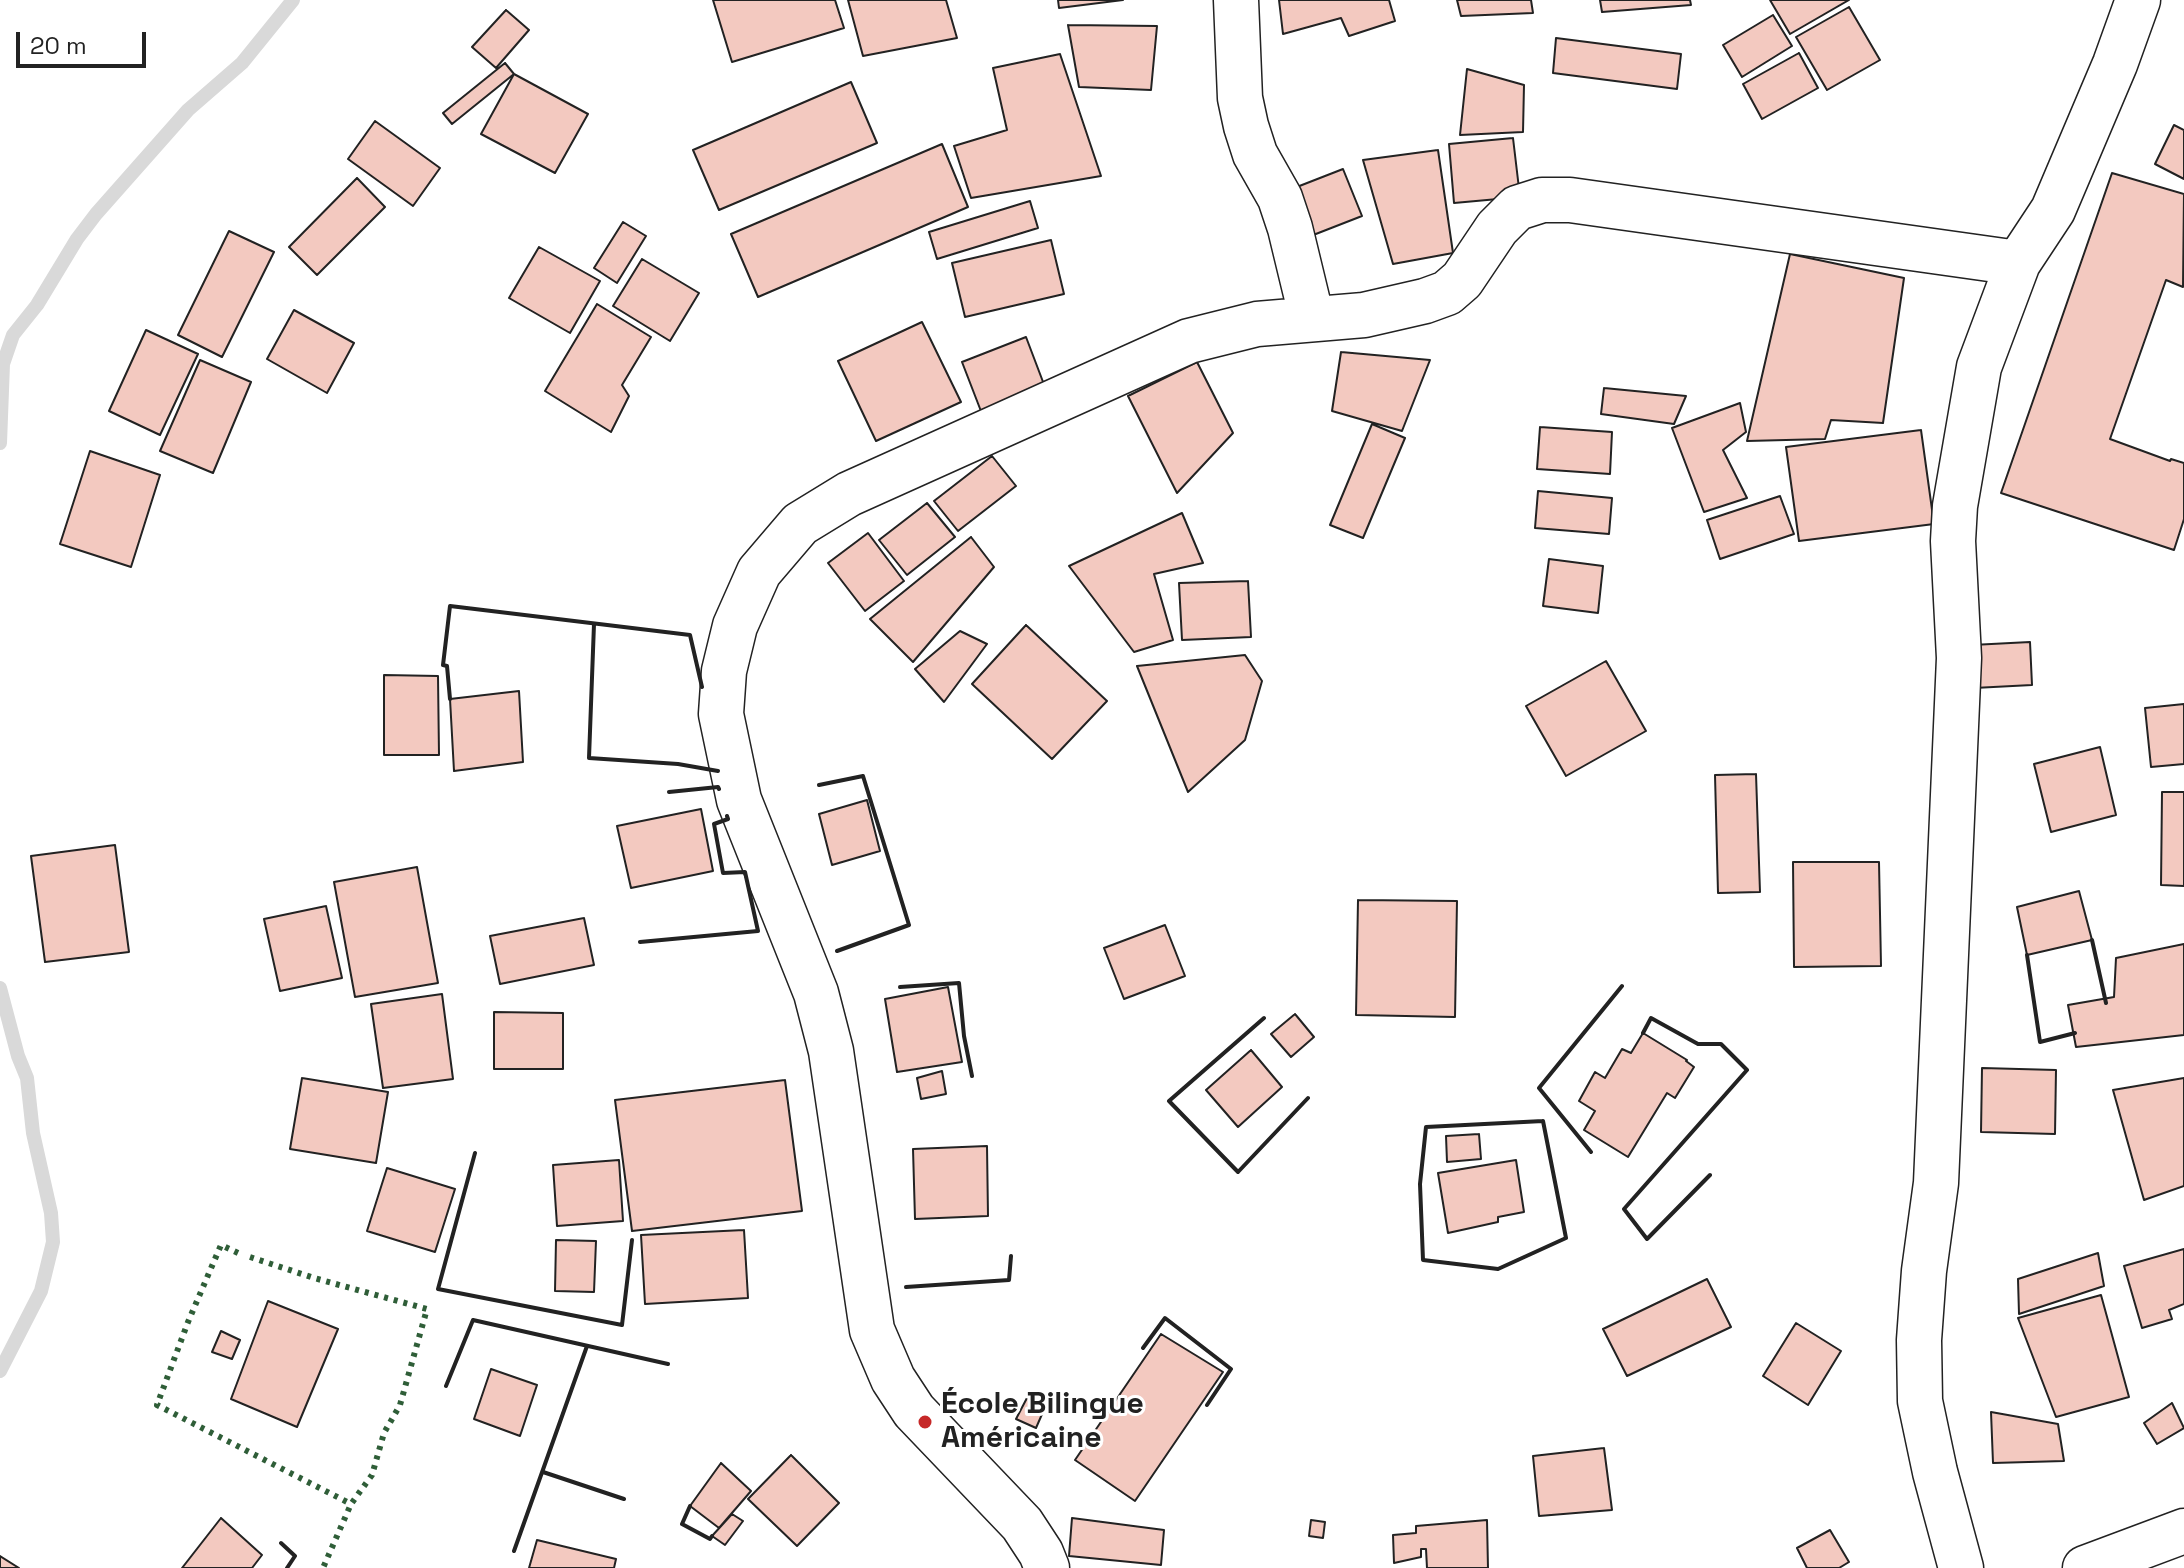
<!DOCTYPE html>
<html>
<head>
<meta charset="utf-8">
<style>
	body { margin:0 }
	#map { position:relative; width:2184px; height:1568px; overflow:hidden; background:#fff; font-family:"Space Grotesk",sans-serif }
	canvas { display:block }
	.scale { position:absolute; left:16px; top:32px; width:130px; height:36px; box-sizing:border-box; border:4px solid #222; border-top:0; padding-left:10px; font-size:24px; line-height:28px; white-space:nowrap; color:#222; -webkit-text-stroke:6px #fff; paint-order:stroke }
</style>
</head>
<body>
<div id="map">
<canvas width="2184" height="1568"></canvas>
<div class="scale">20 m</div>
</div>
<script>
const g = document.querySelector('canvas').getContext('2d');
g.lineJoin = 'round';
const toPath = rows => new Path2D(rows.map(r => 'M' + r).join(''));
function trace(path, color, width, dash) { g.strokeStyle = color; g.lineWidth = width; g.lineCap = dash ? 'butt' : 'round'; g.setLineDash(dash || []); g.stroke(path); }
function paint(path, color) { g.fillStyle = color; g.fill(path, 'evenodd'); }
function drawText(font, color, halo, rows, align = 'center') {
  g.font = font + ' "Space Grotesk",sans-serif'; g.lineWidth = 6; g.setLineDash([]); g.textBaseline = 'middle'; g.strokeStyle = halo; g.fillStyle = color; for (const [text, x, y, turn = 0] of rows) {
    g.save(); g.translate(x, y); g.rotate((+turn || 0) * Math.PI / 180); g.textAlign = isNaN(turn) ? turn : align; if (halo) g.strokeText(text, 0, 0); g.fillText(text, 0, 0); g.restore();
  }
}
const stream = toPath([
	[0,443,3,364,13,335,37,305,77,239,96,214,188,110,242,63,293,0],
	[0,988,18,1056,27,1078,33,1133,51,1213,53,1242,41,1291,0,1371]
]);
const building = toPath([
	[713,0,835,0,844,28,732,62,713,0],
	[848,0,946,0,957,38,863,56,848,0],
	[1058,0,1123,0,1059,8,1058,0],
	[1279,0,1389,0,1395,21,1349,36,1341,18,1283,34,1279,0],
	[1457,0,1531,0,1533,13,1461,16,1457,0],
	[1600,0,1690,0,1691,5,1602,12,1600,0],
	[1770,0,1849,0,1790,34,1770,0],
	[1849,7,1880,60,1827,90,1796,37,1849,7],
	[506,10,529,30,496,68,472,47,506,10],
	[1773,15,1792,46,1742,77,1723,45,1773,15],
	[1068,25,1157,26,1151,90,1079,87,1068,25],
	[1556,38,1681,54,1677,89,1553,73,1556,38],
	[1799,53,1818,88,1762,119,1743,84,1799,53],
	[1060,54,1101,176,971,198,954,146,1007,130,993,68,1060,54],
	[505,63,514,74,452,124,443,113,505,63],
	[1467,69,1524,85,1523,132,1460,135,1467,69],
	[514,74,588,114,555,173,481,134,514,74],
	[851,82,877,143,719,210,693,150,851,82],
	[375,121,440,168,413,206,348,159,375,121],
	[2174,125,2184,130,2184,179,2155,164,2174,125],
	[1513,138,1520,197,1454,203,1449,144,1513,138],
	[942,144,968,207,758,297,731,234,942,144],
	[1438,150,1453,253,1393,264,1363,160,1438,150],
	[1343,169,1362,216,1303,239,1284,192,1343,169],
	[2112,173,2184,194,2183,287,2166,280,2110,439,2170,461,2171,459,2184,463,2184,519,2174,550,2001,493,2112,173],
	[357,178,385,207,317,275,289,247,357,178],
	[1030,201,1038,228,937,259,929,232,1030,201],
	[623,222,646,236,617,283,594,268,623,222],
	[229,231,274,252,222,357,178,335,229,231],
	[1051,240,1064,294,965,317,952,263,1051,240],
	[539,247,600,281,570,333,509,298,539,247],
	[1790,254,1904,278,1883,423,1831,420,1825,439,1747,441,1790,254],
	[642,259,699,293,670,341,613,306,642,259],
	[597,304,651,337,622,385,629,396,611,432,545,391,597,304],
	[294,310,354,343,327,393,267,359,294,310],
	[922,322,961,402,876,441,838,361,922,322],
	[146,330,198,354,160,435,109,411,146,330],
	[1026,337,1048,395,984,419,962,362,1026,337],
	[1341,352,1430,360,1402,431,1332,411,1341,352],
	[200,360,251,382,213,473,160,451,200,360],
	[1197,362,1233,433,1177,493,1128,396,1197,362],
	[1604,388,1686,396,1674,424,1601,414,1604,388],
	[1740,403,1746,432,1723,450,1747,498,1704,512,1672,428,1740,403],
	[1372,424,1405,438,1363,538,1330,525,1372,424],
	[1540,427,1612,432,1610,474,1537,469,1540,427],
	[1921,430,1934,524,1799,541,1786,447,1921,430],
	[90,451,160,475,131,567,60,544,90,451],
	[992,456,1016,486,958,531,934,501,992,456],
	[1538,491,1612,498,1609,534,1535,528,1538,491],
	[1780,496,1794,534,1720,559,1707,520,1780,496],
	[927,503,955,537,907,575,879,540,927,503],
	[1182,513,1203,563,1154,574,1173,640,1134,652,1069,566,1182,513],
	[868,533,904,581,865,611,828,563,868,533],
	[971,537,994,567,913,662,870,619,971,537],
	[1549,559,1603,566,1598,613,1543,606,1549,559],
	[1248,581,1251,637,1182,640,1179,583,1248,581],
	[1026,625,1107,701,1052,759,972,684,1026,625],
	[960,631,987,644,944,702,915,669,960,631],
	[2030,642,2032,685,1974,688,1972,645,2030,642],
	[1245,655,1262,681,1245,740,1188,792,1137,666,1245,655],
	[1606,661,1646,731,1566,776,1526,706,1606,661],
	[384,675,438,676,439,755,384,755,384,675],
	[519,691,523,762,454,771,450,699,519,691],
	[2184,704,2184,764,2151,767,2145,708,2184,704],
	[2100,747,2116,815,2051,832,2034,764,2100,747],
	[1756,774,1760,892,1718,893,1715,775,1756,774],
	[2162,792,2184,792,2184,886,2161,885,2162,792],
	[867,800,880,851,832,865,819,814,867,800],
	[701,809,713,871,631,888,617,826,701,809],
	[115,845,129,952,45,962,31,856,115,845],
	[1793,862,1879,862,1881,966,1794,967,1793,862],
	[417,867,438,983,355,997,334,882,417,867],
	[2079,891,2092,940,2027,955,2017,907,2079,891],
	[1358,900,1457,901,1455,1017,1356,1015,1358,900],
	[326,906,342,978,280,991,264,919,326,906],
	[584,918,594,965,500,984,490,936,584,918],
	[1165,925,1185,976,1124,999,1104,948,1165,925],
	[2184,944,2184,1035,2076,1047,2068,1005,2114,997,2116,958,2184,944],
	[948,987,962,1062,897,1072,885,999,948,987],
	[442,994,453,1079,383,1088,371,1004,442,994],
	[494,1012,563,1013,563,1069,494,1069,494,1012],
	[1295,1014,1314,1037,1291,1057,1271,1034,1295,1014],
	[1643,1033,1687,1060,1686,1061,1694,1067,1675,1098,1667,1093,1628,1157,1584,1130,1595,1111,1579,1101,1595,1072,1605,1078,1622,1049,1631,1053,1643,1033],
	[1251,1050,1282,1087,1238,1127,1206,1090,1251,1050],
	[1982,1068,2056,1070,2055,1134,1981,1132,1982,1068],
	[942,1071,946,1094,921,1099,917,1078,942,1071],
	[302,1078,388,1092,376,1163,290,1149,302,1078],
	[2184,1078,2184,1186,2144,1200,2113,1090,2184,1078],
	[785,1080,802,1211,632,1231,615,1100,785,1080],
	[1479,1134,1481,1159,1447,1162,1446,1136,1479,1134],
	[987,1146,988,1216,915,1219,913,1149,987,1146],
	[619,1160,623,1221,557,1226,553,1165,619,1160],
	[1516,1160,1524,1212,1498,1217,1498,1222,1448,1233,1438,1173,1516,1160],
	[387,1168,455,1189,435,1252,367,1231,387,1168],
	[744,1230,748,1298,645,1304,641,1235,744,1230],
	[556,1240,596,1241,594,1292,555,1291,556,1240],
	[2184,1249,2184,1304,2169,1310,2172,1319,2142,1328,2124,1266,2184,1249],
	[2098,1253,2104,1286,2019,1314,2018,1279,2098,1253],
	[1707,1279,1731,1327,1627,1376,1603,1329,1707,1279],
	[2101,1295,2129,1397,2056,1417,2018,1318,2101,1295],
	[268,1301,338,1329,297,1427,231,1399,268,1301],
	[1796,1323,1841,1351,1808,1405,1763,1376,1796,1323],
	[221,1331,240,1340,232,1359,212,1352,221,1331],
	[1161,1334,1223,1372,1135,1501,1075,1460,1161,1334],
	[491,1369,537,1385,520,1436,474,1419,491,1369],
	[1028,1396,1046,1405,1036,1428,1016,1419,1028,1396],
	[2172,1403,2184,1428,2157,1444,2144,1423,2172,1403],
	[1991,1412,2058,1424,2064,1461,1993,1463,1991,1412],
	[1604,1448,1612,1510,1539,1516,1533,1456,1604,1448],
	[791,1455,839,1503,797,1546,748,1499,791,1455],
	[721,1463,751,1491,719,1528,690,1506,721,1463],
	[732,1514,743,1521,725,1545,712,1536,732,1514],
	[221,1518,262,1555,252,1568,182,1568,221,1518],
	[1072,1518,1164,1530,1161,1565,1069,1556,1072,1518],
	[1311,1520,1325,1522,1323,1538,1309,1536,1311,1520],
	[1487,1520,1488,1568,1427,1568,1426,1549,1421,1549,1421,1557,1394,1563,1393,1535,1416,1533,1416,1526,1487,1520],
	[1830,1530,1849,1562,1839,1568,1807,1568,1797,1548,1830,1530],
	[537,1540,616,1559,614,1568,529,1568,537,1540],
	[0,1556,19,1568,0,1568,0,1556]
]);
const minor = toPath([
	[1236,0,1240,98,1246,126,1255,154,1280,198,1290,228,1312,319],
	[1047,1568,1041,1553,1022,1524,914,1411,893,1379,872,1330,831,1051,816,993,739,800,721,714,724,671,735,626,759,572,800,524,849,494,1189,341,1257,324,1364,315,1425,301,1447,293,1462,280,1497,228,1517,208,1542,200,1570,200,2018,263],
	[1961,1568,1935,1472,1920,1401,1919,1340,1924,1271,1936,1183,1959,658,1953,541,1955,506,1979,367,2018,263,2053,210,2115,64,2138,0]
]);
const major = toPath([
	[2085,1568,2184,1531]
]);
const hedge = toPath([
	[238,1253,221,1245,188,1322,157,1405,351,1504],
	[250,1257,314,1278,427,1309,400,1405,384,1433,372,1475,351,1504,323,1568]
]);
const wall = toPath([
	[594,624,589,758,678,764,718,771],
	[450,699,447,666,443,665,450,606,690,635,702,687],
	[819,785,863,776,909,925,837,951],
	[669,792,718,787,719,789],
	[2092,940,2106,1003],
	[640,942,758,931,745,872,723,873,714,824,728,819,727,816],
	[2027,955,2040,1042,2075,1033],
	[900,987,959,983,964,1036,972,1076],
	[1264,1018,1169,1101,1238,1172,1308,1098],
	[1643,1033,1651,1018,1698,1044,1721,1044,1747,1070,1624,1209,1647,1239,1710,1175],
	[1543,1121,1566,1238,1498,1269,1423,1260,1420,1184,1426,1127,1543,1121],
	[1591,1152,1539,1088,1622,986],
	[475,1153,438,1289,622,1325,632,1240],
	[906,1287,1009,1280,1011,1256],
	[1143,1348,1165,1318,1231,1369,1207,1405],
	[446,1386,473,1320,668,1364],
	[543,1472,624,1499],
	[690,1506,682,1524,710,1539,712,1536],
	[281,1543,295,1556,287,1568],
	[514,1551,587,1346]
]);
const markers = [
	[925,1422,8,"#c62828"]
];
const poiNames = [
	["École Bilingue",941,1405],
	["Américaine",941,1439]
];
trace(stream, '#d9d9d9', 14);
paint(building, '#f3c9c0');
trace(building, '#222', 2);
trace(minor, '#222', 47);
trace(major, '#222', 47);
trace(minor, '#fff', 44);
trace(major, '#fff', 44);
trace(hedge, '#2f5e38', 6, [4, 6]);
trace(wall, '#222', 4);
for (const [x, y, r, color] of markers) { const dot = new Path2D(); dot.arc(x, y, r, 0, 2 * Math.PI); g.fillStyle = color; g.fill(dot); trace(dot, '#fff', 3); }
drawText('bold 30px', '#222', '#fff', poiNames, 'left');
</script>
</body>
</html>
